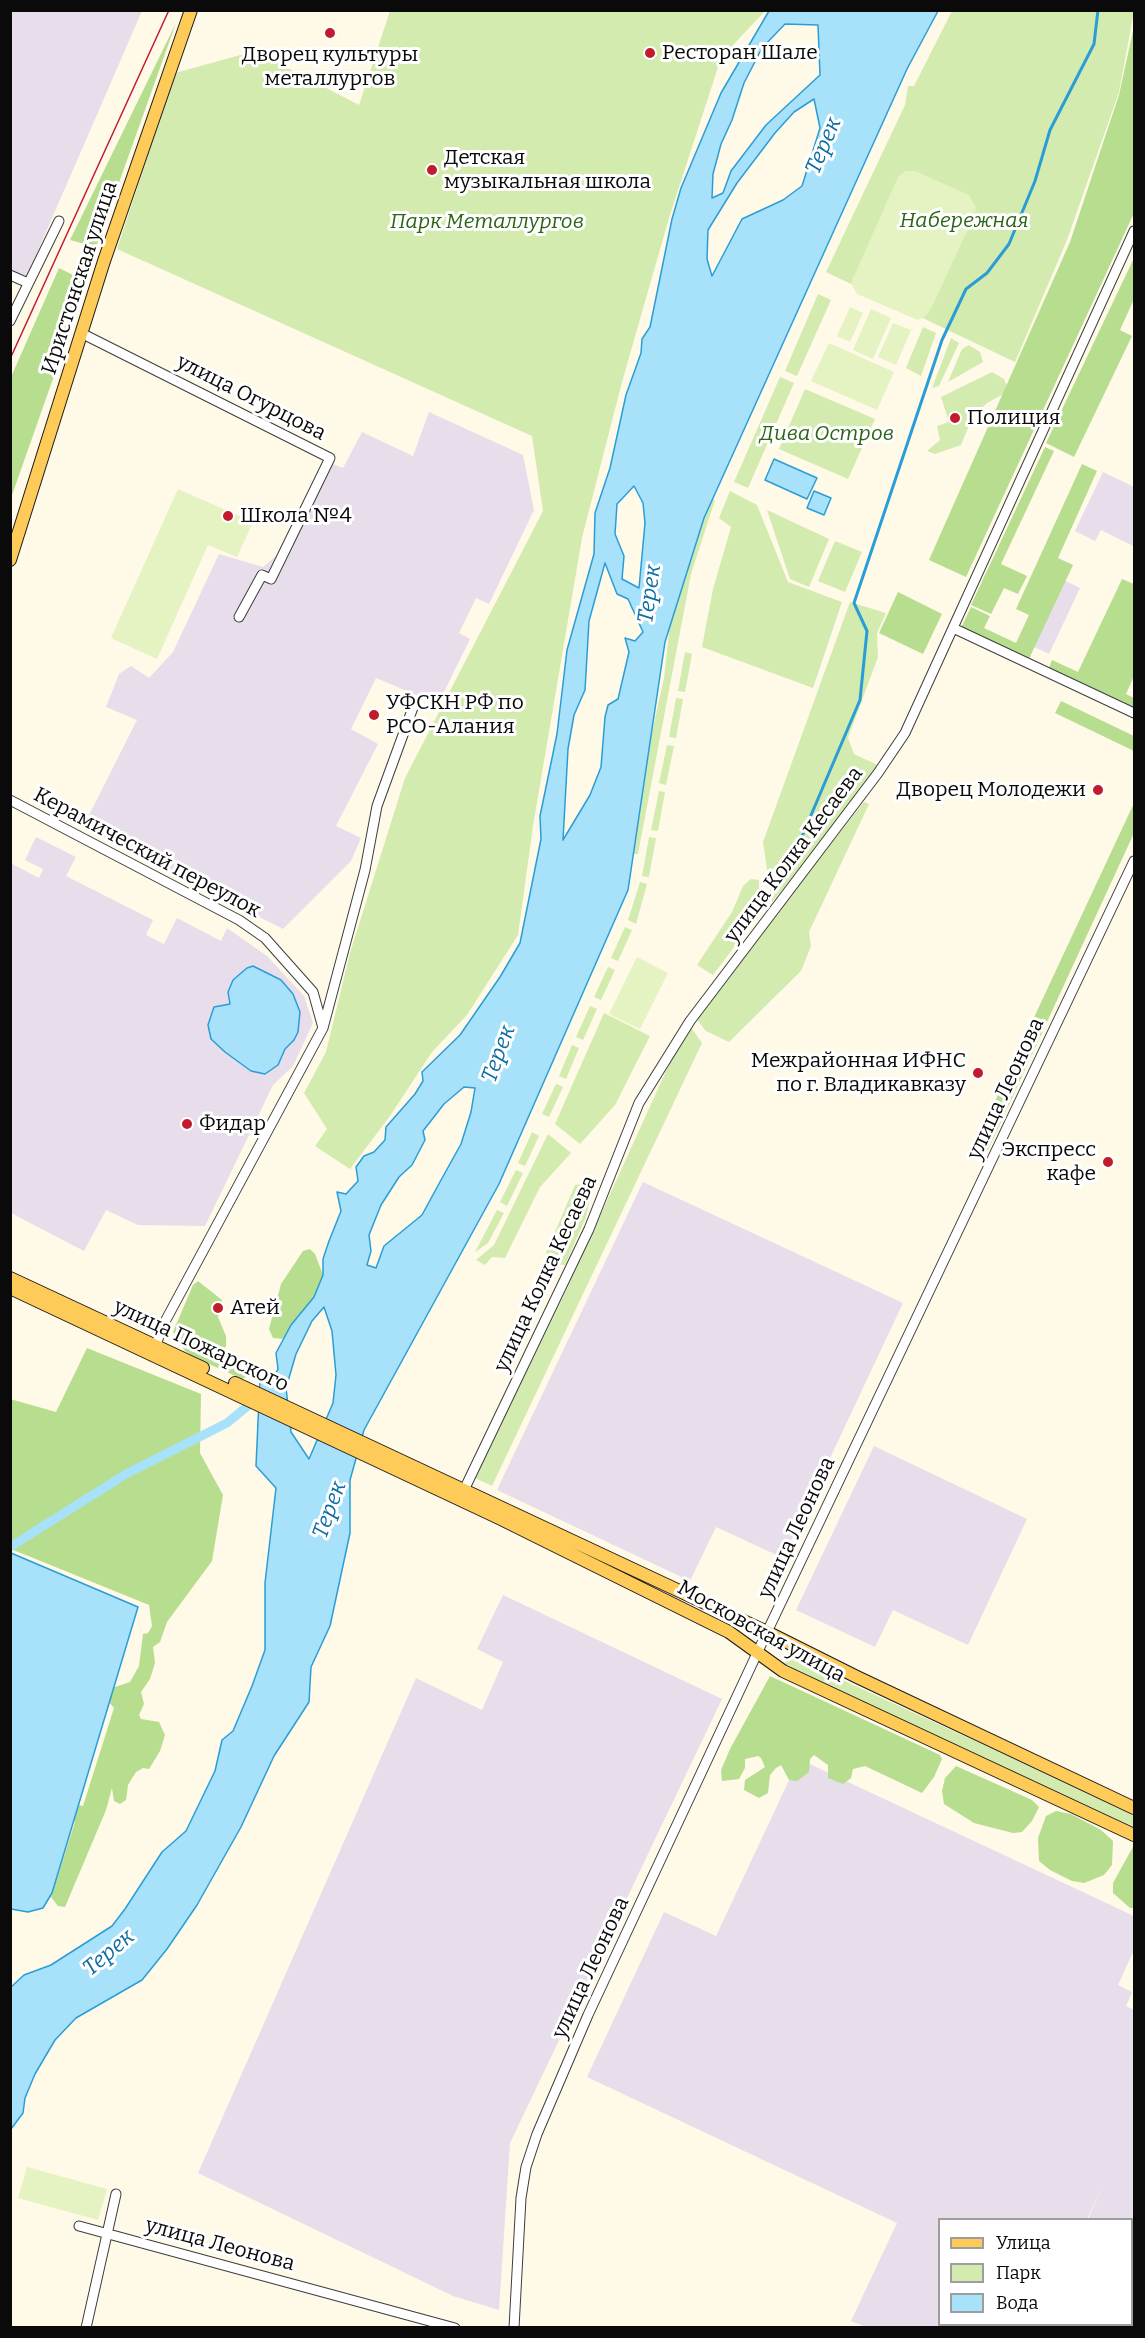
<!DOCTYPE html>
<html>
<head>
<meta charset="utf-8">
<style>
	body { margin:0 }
	#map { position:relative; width:1145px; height:2338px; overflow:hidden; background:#fff9e8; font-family:Bitter,serif }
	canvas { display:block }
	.frame { position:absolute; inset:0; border:12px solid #0a0a0a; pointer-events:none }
	.legend { position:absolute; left:938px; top:2218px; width:195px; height:108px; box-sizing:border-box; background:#fff; border:2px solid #9d9d9d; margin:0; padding:8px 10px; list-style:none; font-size:18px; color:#0a0a0a }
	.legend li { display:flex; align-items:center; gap:12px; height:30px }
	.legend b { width:30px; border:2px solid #9d9d9d }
</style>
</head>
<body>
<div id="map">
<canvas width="1145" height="2338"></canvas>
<div class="frame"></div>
<ul class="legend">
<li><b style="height:8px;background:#ffcb58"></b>Улица</li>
<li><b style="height:16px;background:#d3ebaf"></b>Парк</li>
<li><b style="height:16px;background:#a8e1fa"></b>Вода</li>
</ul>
</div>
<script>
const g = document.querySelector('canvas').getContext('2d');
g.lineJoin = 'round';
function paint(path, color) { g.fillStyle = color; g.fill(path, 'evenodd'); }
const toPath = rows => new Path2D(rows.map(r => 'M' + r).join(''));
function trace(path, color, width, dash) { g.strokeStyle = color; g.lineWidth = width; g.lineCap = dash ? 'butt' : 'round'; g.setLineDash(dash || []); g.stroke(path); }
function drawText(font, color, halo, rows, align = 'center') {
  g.font = font + ' Bitter,serif'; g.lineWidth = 6; g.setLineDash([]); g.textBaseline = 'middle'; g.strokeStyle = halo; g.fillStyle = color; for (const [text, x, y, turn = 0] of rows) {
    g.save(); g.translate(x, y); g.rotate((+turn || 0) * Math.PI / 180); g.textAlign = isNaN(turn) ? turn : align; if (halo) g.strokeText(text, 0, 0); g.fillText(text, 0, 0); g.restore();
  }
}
const industrial = toPath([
	[11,11,142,11,26,278,11,271],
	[429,412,523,455,534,510,489,604,476,598,459,633,470,639,438,704,376,678,351,729,378,744,336,826,361,838,351,861,283,929,83,827,137,720,106,707,119,674,131,666,149,678,173,652,219,554,263,567,277,555,284,556,333,464,343,468,362,432,413,456],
	[1103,472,1134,487,1133,546,1101,530,1095,541,1075,531],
	[1059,578,1080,588,1049,654,1028,644],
	[36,837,76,857,66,876,153,920,146,935,164,944,177,918,221,941,227,928,267,956,304,996,313,1023,293,1066,273,1085,205,1226,138,1225,106,1210,84,1251,11,1213,11,867,12,864,39,878,43,869,25,860],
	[643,1182,903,1303,783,1558,716,1527,690,1581,497,1490],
	[874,1446,1027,1519,968,1645,893,1610,875,1647,796,1610],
	[503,1595,722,1699,510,2143,499,2310,453,2296,198,2173,416,1678,482,1710,503,1662,477,1649],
	[799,1759,1134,1916,1134,1950,1118,1985,1132,1992,1126,2006,1134,2010,1134,2327,1038,2327,1039,2324,1132,2324,1132,2220,1088,2219,1102,2187,1087,2219,940,2220,940,2324,1038,2325,1036,2327,866,2327,851,2321,897,2223,587,2077,664,1912,716,1936]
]);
const green = toPath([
	[390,11,765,11,721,58,669,218,622,382,582,538,533,826,518,935,467,1015,432,1052,390,1116,350,1169,315,1146,327,1129,304,1093,326,1052,350,953,405,778,543,511,532,436,117,249,175,73,255,51,359,105],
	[952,11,1134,11,1119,92,1067,240,1015,362,826,272,905,105,908,86,914,86],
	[818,294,831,300,797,376,785,371],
	[923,327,936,333,921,376,906,368],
	[951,338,959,343,939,386,932,388],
	[969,345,980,352,983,362,948,382,962,349],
	[992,372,1004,379,1009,391,987,403,973,416,961,445,935,454,927,451,940,440,937,426,949,422,941,397],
	[780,377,794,383,748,488,734,482],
	[805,389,875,419,848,479,779,449],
	[730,491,757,505,788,582,842,602,813,688,702,647,713,589,731,527,719,518],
	[705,497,715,500,691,574,638,854,630,854,627,846,664,678,671,615],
	[767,510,829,539,809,587,790,579],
	[835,541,862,552,845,592,818,581],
	[850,602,886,613,877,633,878,657,848,738,854,754,882,767,772,902,763,842],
	[685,652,692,654,685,692,678,691],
	[676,698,683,699,676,738,669,737],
	[667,745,674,746,666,785,659,783],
	[659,791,665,792,658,831,651,830],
	[864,802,869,804,809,932,811,946,801,971,729,1042,706,1031,695,1017],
	[649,837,656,838,649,877,642,876],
	[751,879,759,880,759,914,713,975,697,965,732,912,743,886],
	[640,882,647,884,636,924,628,920],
	[625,927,632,930,618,961,611,958],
	[608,967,615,970,601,1000,594,997],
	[590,1006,597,1009,583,1040,576,1037],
	[604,1013,650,1036,615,1105,580,1144,555,1124],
	[688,1023,702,1043,492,1486,475,1478,565,1293],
	[572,1045,579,1048,566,1079,559,1076],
	[556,1084,563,1087,549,1117,542,1114],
	[532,1132,539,1136,525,1166,518,1163],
	[548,1134,571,1153,540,1187,505,1258,492,1257,485,1265,476,1260,494,1245],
	[516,1170,523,1173,507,1206,500,1202],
	[582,1184,589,1189,590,1198,586,1217,565,1265,553,1264,546,1253,575,1185],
	[497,1210,504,1213,488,1243,475,1252],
	[788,1655,1134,1814,1133,1827,784,1666]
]);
const forest = toPath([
	[176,23,96,247,70,240],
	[1134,26,1134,213,966,577,929,560,1070,242,1119,95],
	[1134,258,1134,299,1120,330,1132,336,1074,457,1046,443],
	[59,268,87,282,11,498,11,377],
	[1045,447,1054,451,1001,564,1027,576,1018,594,1004,588,991,614,971,605],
	[1082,464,1097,471,1058,558,1073,565,1029,659,961,628,971,607,990,616,984,628,1016,643,1029,615,1016,609],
	[1122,579,1134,584,1134,676,1126,694,1134,698,1134,711,1048,670,1052,660,1078,672],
	[898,592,942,614,923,654,879,633],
	[1061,701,1134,736,1134,751,1055,713],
	[1134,803,1134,833,988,1150,975,1144],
	[310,1249,315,1254,323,1275,314,1297,284,1339,273,1338,269,1329,281,1284,303,1251],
	[198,1281,222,1300,218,1317,226,1336,226,1346,220,1356,235,1367,245,1367,249,1372,246,1377,242,1379,196,1358,185,1351,173,1332,193,1285],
	[87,1348,201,1394,200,1453,223,1495,212,1561,167,1622,160,1642,153,1647,155,1663,150,1679,141,1692,144,1704,139,1715,141,1719,159,1722,165,1735,160,1751,149,1769,143,1768,136,1772,128,1785,126,1800,120,1804,114,1801,112,1788,106,1810,65,1907,58,1906,51,1897,75,1822,71,1818,78,1805,83,1806,114,1708,107,1700,112,1688,130,1682,139,1666,143,1634,148,1633,152,1626,149,1605,11,1549,10,1399,56,1412],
	[770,1676,940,1755,942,1759,934,1777,922,1793,865,1766,853,1769,851,1778,843,1784,828,1778,828,1765,814,1755,810,1759,809,1772,797,1781,789,1780,781,1765,776,1768,770,1775,768,1793,759,1798,744,1790,745,1780,765,1767,761,1758,758,1756,745,1759,745,1768,739,1779,722,1781,721,1770,730,1749],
	[956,1766,1032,1800,1039,1807,1032,1821,1022,1832,1013,1833,974,1823,944,1804,942,1791,945,1778],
	[1056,1811,1071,1814,1101,1830,1113,1841,1112,1865,1104,1875,1084,1883,1072,1881,1050,1870,1039,1861,1038,1838,1046,1816],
	[1134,1845,1134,1908,1130,1908,1113,1893,1113,1883]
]);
const pitch = toPath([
	[905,171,915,171,969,195,976,207,975,214,930,311,926,316,918,320,857,294,851,283,898,177],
	[850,307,863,313,850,342,837,336],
	[871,309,891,318,873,359,853,350],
	[893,323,911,330,896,365,878,357],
	[829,343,894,372,877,410,811,381],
	[178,489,253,522,237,557,208,545,157,659,111,638],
	[637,957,668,973,640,1029,609,1014],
	[27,2167,107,2189,98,2220,18,2198]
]);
const water = toPath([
	[769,11,938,11,907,69,704,518,665,642,628,890,499,1184,364,1430,350,1480,350,1533,330,1626,311,1667,309,1702,274,1756,241,1827,197,1905,167,1949,142,1980,76,2018,55,2040,35,2074,25,2098,23,2113,11,2129,10,1988,24,1975,51,1965,112,1926,125,1909,162,1852,186,1831,215,1771,222,1740,233,1731,252,1686,265,1650,265,1583,276,1488,256,1466,260,1378,271,1382,278,1369,276,1353,291,1325,314,1297,323,1275,323,1259,329,1241,341,1211,337,1192,346,1194,358,1181,356,1167,364,1156,374,1152,385,1140,386,1127,415,1094,423,1081,422,1072,460,1035,500,977,520,943,541,839,540,816,557,734,567,650,594,554,595,513,610,468,626,395,641,353,642,339,650,327,672,219,681,188,721,93,769,11],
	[785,24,818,25,820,75,766,125,731,171,723,193,712,198,713,174,721,144,732,120,744,83,762,48,785,24],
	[814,99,820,128,802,186,783,200,742,219,712,276,707,259,708,230,737,183,775,133,794,112,814,99],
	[634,486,643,503,645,523,639,588,622,579,624,556,615,534,617,504,634,486],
	[605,563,617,594,628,599,643,632,635,641,625,638,629,652,618,699,608,705,605,717,601,767,590,795,563,840,568,749,574,715,585,690,589,621,605,563],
	[464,1087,475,1088,471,1112,461,1144,441,1180,422,1215,384,1246,376,1268,367,1265,371,1251,369,1235,381,1205,399,1177,412,1165,425,1140,423,1131,444,1104,464,1087],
	[324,1307,332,1331,336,1375,333,1403,309,1459,291,1432,286,1388,296,1354,312,1321,324,1307],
	[774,459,817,478,807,499,765,480,774,459],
	[814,491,831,498,824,515,807,508,814,491],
	[253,966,281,980,293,994,300,1012,298,1032,294,1040,285,1049,278,1065,265,1074,251,1071,225,1052,211,1039,208,1025,214,1007,230,1004,228,992,233,980,247,968,253,966],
	[11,1553,138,1607,52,1893,43,1908,28,1912,11,1909,11,1553]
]);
const stream = toPath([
	[786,874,860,700,867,631,854,603,942,340,966,289,987,273,1009,244,1035,181,1050,130,1094,44,1098,10]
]);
const canal = toPath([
	[10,1547,126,1474,227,1423,255,1400]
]);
const minor = toPath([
	[10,275,28,283],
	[10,321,59,221],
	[81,333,330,458,271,579,262,575,239,617],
	[953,628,1134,713],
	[10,800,239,920,265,938,313,992,323,1028,161,1329,156,1346],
	[323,1028,365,870,377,806,415,702],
	[464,1490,589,1229,639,1103,690,1021,878,773,905,733,1134,231],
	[79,2226,455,2328],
	[86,2328,116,2194],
	[514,2328,521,2198,526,2167,537,2134,588,2015,767,1632,1134,861]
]);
const major = toPath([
	[10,560,104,261,191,10],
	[10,1278,203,1368],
	[10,1288,499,1518,729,1632,783,1671,1134,1835],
	[235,1383,767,1632,857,1677,1134,1808]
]);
const tram = toPath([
	[10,359,169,10]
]);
const markers = [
	[330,33,6,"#c21b2e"],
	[650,53,6,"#c21b2e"],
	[432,170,6,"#c21b2e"],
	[955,418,6,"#c21b2e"],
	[228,516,6,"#c21b2e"],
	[374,715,6,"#c21b2e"],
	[1098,790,6,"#c21b2e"],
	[978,1073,6,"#c21b2e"],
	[187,1124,6,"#c21b2e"],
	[1108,1162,6,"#c21b2e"],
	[218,1308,6,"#c21b2e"]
];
const poiNames = [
	["Ресторан Шале",662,53],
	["Дворец культуры",330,55,"center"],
	["металлургов",330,79,"center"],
	["Детская",444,158],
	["музыкальная школа",444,182],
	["Полиция",967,418],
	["Школа №4",240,516],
	["УФСКН РФ по",386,703],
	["РСО-Алания",386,727],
	["Дворец Молодежи",1086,790,"right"],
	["Межрайонная ИФНС",966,1061,"right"],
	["по г. Владикавказу",966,1085,"right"],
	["Фидар",199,1124],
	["Экспресс",1096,1150,"right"],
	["кафе",1096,1174,"right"],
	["Атей",230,1308]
];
const parkNames = [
	["Набережная",964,221],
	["Парк Металлургов",487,222],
	["Дива Остров",827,434]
];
const streetNames = [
	["Иристонская улица",80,278,-72],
	["улица Огурцова",251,398,27],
	["Керамический переулок",147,853,28],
	["улица Колка Кесаева",794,855,-53],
	["улица Леонова",1006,1089,-65],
	["улица Колка Кесаева",546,1274,-65],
	["улица Пожарского",201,1346,25],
	["улица Леонова",797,1528,-65],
	["Московская улица",761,1632,29],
	["улица Леонова",591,1968,-65],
	["улица Леонова",220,2245,15]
];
const waterNames = [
	["Терек",824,146,-67],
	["Терек",650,594,-82],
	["Терек",499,1054,-70],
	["Терек",330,1510,-70],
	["Терек",109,1953,-40]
];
paint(industrial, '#e8ddeb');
paint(green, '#d3ebaf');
paint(forest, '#b7dd8e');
paint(pitch, '#e5f2c2');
paint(water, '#a8e1fa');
trace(water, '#2b9dd6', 1.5);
trace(stream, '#2b9dd6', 3);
trace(canal, '#a8e1fa', 9);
trace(minor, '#3d3d3d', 11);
trace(major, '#1b1b1b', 14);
trace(minor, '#fff', 9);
trace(major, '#ffcb58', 12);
trace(tram, '#c21b2e', 1.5);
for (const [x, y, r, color] of markers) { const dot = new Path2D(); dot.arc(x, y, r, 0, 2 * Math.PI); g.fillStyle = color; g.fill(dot); trace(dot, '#fff', 2); }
drawText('21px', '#0a0a0a', '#fff', poiNames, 'left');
drawText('italic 21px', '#2d6518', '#fff', parkNames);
drawText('21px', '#0a0a0a', '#fff', streetNames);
drawText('italic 22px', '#0d6ca2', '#fff', waterNames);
</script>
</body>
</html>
